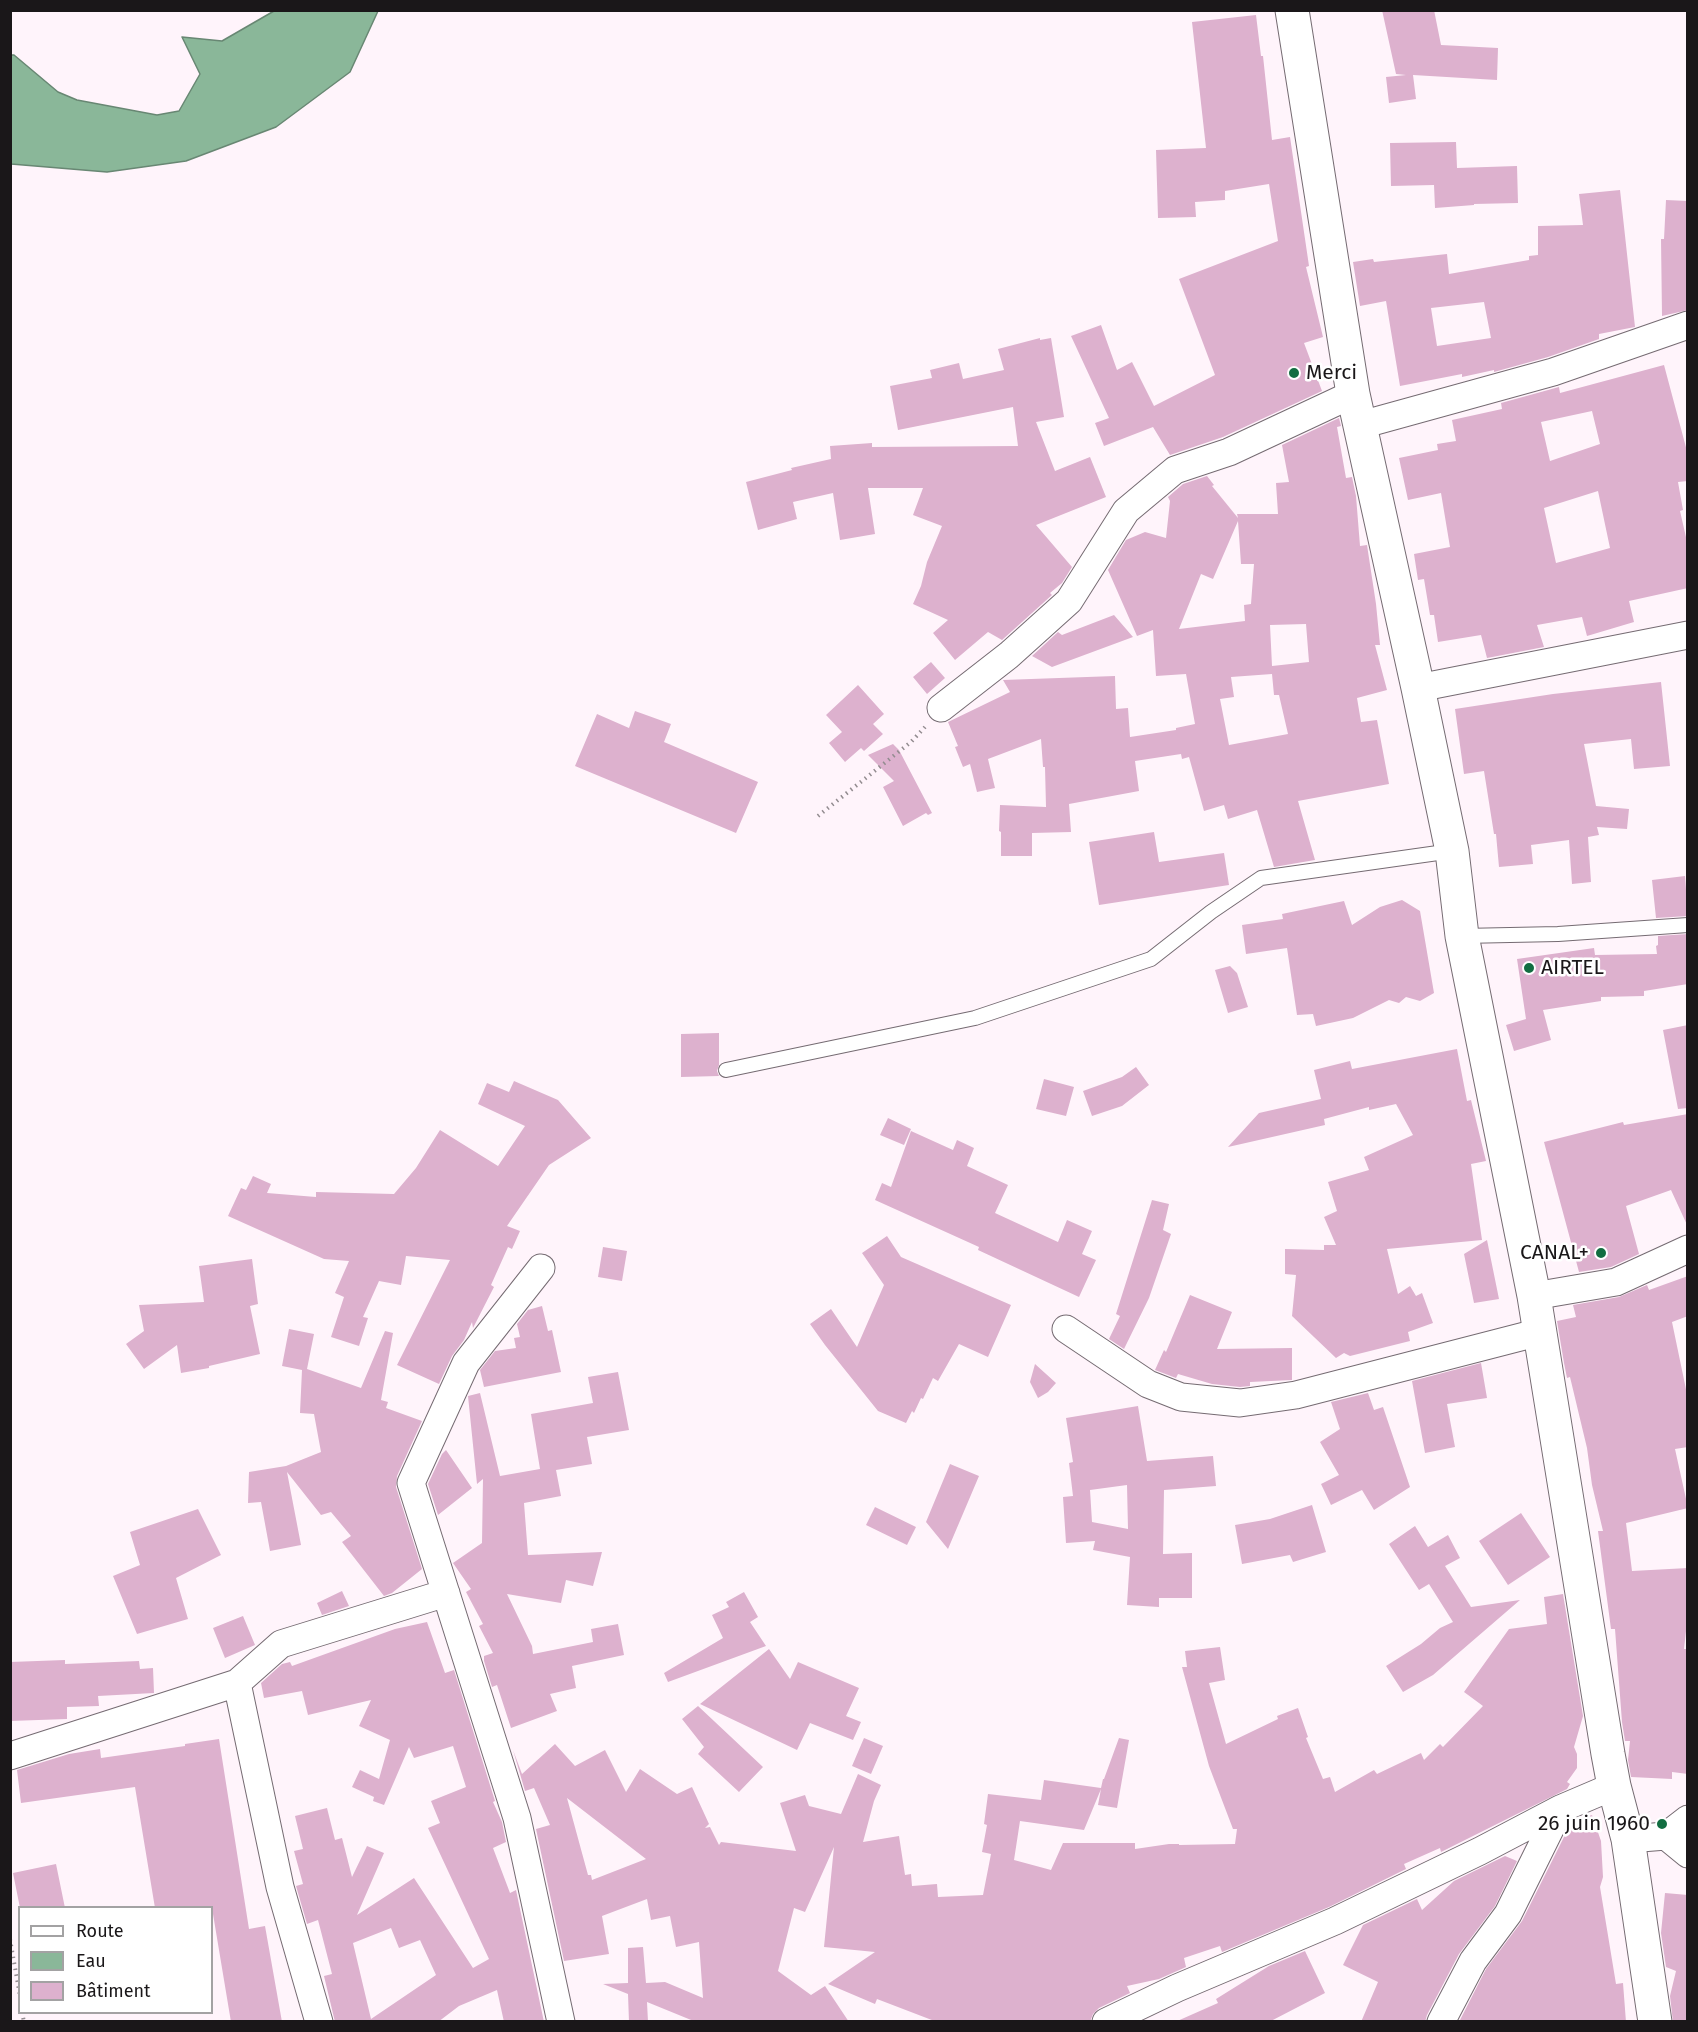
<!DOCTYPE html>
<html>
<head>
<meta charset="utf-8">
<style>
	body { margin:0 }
	#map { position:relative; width:1698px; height:2032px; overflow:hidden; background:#fff4fb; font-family:"Fira Sans",sans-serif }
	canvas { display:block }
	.frame { position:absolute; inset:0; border:12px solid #1a1719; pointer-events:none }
	.legend { position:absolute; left:18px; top:1906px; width:195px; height:108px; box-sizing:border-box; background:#fff; border:2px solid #a3a2a3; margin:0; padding:8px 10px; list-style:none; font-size:18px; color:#1a1719 }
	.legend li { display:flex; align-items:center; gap:12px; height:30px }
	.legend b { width:30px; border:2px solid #a3a2a3 }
</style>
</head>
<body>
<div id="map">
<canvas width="1698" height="2032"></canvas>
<div class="frame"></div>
<ul class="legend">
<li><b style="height:8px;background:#fff"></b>Route</li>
<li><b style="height:16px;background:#8ab799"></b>Eau</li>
<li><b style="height:16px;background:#ddb1ce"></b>Bâtiment</li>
</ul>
</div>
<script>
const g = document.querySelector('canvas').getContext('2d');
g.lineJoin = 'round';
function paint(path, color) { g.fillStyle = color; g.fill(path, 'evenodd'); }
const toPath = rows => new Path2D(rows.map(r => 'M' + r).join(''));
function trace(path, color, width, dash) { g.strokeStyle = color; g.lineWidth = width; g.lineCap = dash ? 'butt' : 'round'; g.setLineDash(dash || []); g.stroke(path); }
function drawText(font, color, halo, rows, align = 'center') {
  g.font = font + ' "Fira Sans",sans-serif'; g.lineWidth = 5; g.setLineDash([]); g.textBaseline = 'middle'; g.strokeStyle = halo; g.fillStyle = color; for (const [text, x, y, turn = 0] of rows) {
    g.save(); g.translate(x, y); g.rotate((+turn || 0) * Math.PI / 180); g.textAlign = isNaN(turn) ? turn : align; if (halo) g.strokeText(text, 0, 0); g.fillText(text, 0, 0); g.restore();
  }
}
const water = toPath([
	[274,11,378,11,350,72,276,127,186,161,107,172,11,164,11,55,14,55,58,92,77,100,157,115,179,111,200,74,182,37,222,41,274,11]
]);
const building = toPath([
	[1382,10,1434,10,1441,45,1498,48,1497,80,1413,75,1416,99,1389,103,1386,77,1406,75,1396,74],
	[1256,15,1261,56,1263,56,1272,140,1290,137,1309,266,1306,267,1323,337,1304,343,1322,391,1223,437,1170,455,1153,427,1104,446,1095,423,1109,418,1071,336,1101,325,1117,370,1132,362,1154,406,1215,375,1179,279,1278,241,1269,184,1225,191,1225,200,1195,202,1196,217,1158,218,1156,150,1206,148,1192,22],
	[1456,142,1457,168,1517,166,1518,203,1474,204,1474,205,1435,208,1434,185,1391,186,1390,143],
	[1620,190,1635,327,1599,334,1599,339,1548,357,1494,372,1494,370,1462,377,1462,374,1400,386,1386,301,1360,306,1353,262,1373,259,1374,262,1447,254,1449,274,1529,260,1529,256,1538,255,1538,226,1583,225,1579,194],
	[1484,302,1491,338,1437,346,1431,308],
	[1666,200,1688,201,1688,310,1662,316,1661,239,1664,239],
	[1040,338,1040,340,1051,338,1064,417,1036,422,1055,471,1090,457,1106,497,1036,525,1072,567,1062,583,1050,593,1052,595,1002,640,988,632,955,660,933,633,948,620,913,604,921,586,927,562,942,526,913,515,923,488,868,488,875,534,840,540,833,493,793,502,797,519,758,530,746,482,792,470,791,468,831,459,830,446,872,443,872,447,1018,446,1013,407,898,430,890,386,932,378,930,370,959,363,963,379,1004,370,998,349],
	[1664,365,1688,455,1688,481,1678,482,1683,510,1680,511,1688,546,1688,588,1629,601,1634,622,1587,636,1582,617,1537,625,1544,647,1487,658,1481,635,1438,642,1434,615,1430,615,1424,579,1418,580,1414,554,1450,547,1441,493,1408,500,1399,458,1438,450,1437,444,1456,441,1452,420,1502,409,1501,403,1559,387,1560,393],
	[1592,411,1600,444,1550,461,1541,422],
	[1598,491,1610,548,1556,563,1544,508],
	[1339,418,1341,426,1337,427,1346,478,1352,477,1356,496,1360,546,1367,545,1376,604,1380,645,1375,645,1387,690,1357,698,1361,722,1377,720,1389,784,1298,801,1315,860,1274,867,1257,810,1228,819,1224,805,1204,811,1189,757,1182,759,1181,754,1135,761,1139,791,1069,804,1071,832,1032,833,1032,856,1001,856,1001,832,999,831,1000,805,1046,807,1045,767,1043,767,1041,739,988,759,995,788,977,792,970,764,963,767,955,747,958,746,948,722,1010,692,1003,680,1115,676,1116,709,1128,708,1130,737,1176,730,1176,728,1195,724,1186,674,1156,676,1153,630,1137,636,1108,570,1126,540,1145,532,1166,538,1170,501,1168,497,1183,484,1207,476,1214,485,1212,486,1238,518,1237,514,1278,514,1276,483,1289,482,1282,445],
	[1238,521,1241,564,1254,564,1251,604,1244,605,1245,621,1179,629,1201,574,1213,579],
	[1306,624,1309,662,1272,666,1270,625],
	[1272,674,1274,695,1279,695,1288,734,1229,745,1220,699,1234,697,1231,677],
	[1114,615,1133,637,1052,667,1032,656,1058,632,1062,635],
	[931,662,945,678,927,694,913,677],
	[1661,682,1670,766,1634,769,1631,739,1584,744,1596,806,1629,809,1627,829,1597,827,1599,835,1588,837,1591,882,1572,884,1569,840,1531,845,1533,864,1499,867,1496,834,1494,834,1484,771,1464,774,1455,709,1553,694],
	[858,685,884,714,873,724,883,734,864,751,861,748,845,762,829,743,842,732,826,715],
	[635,711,671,724,664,742,758,782,736,833,575,766,597,714,629,728],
	[893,744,899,750,932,813,928,815,926,813,903,826,883,787,894,781,868,755],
	[1154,832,1159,862,1224,853,1229,885,1099,905,1089,842],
	[1685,876,1688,916,1656,918,1652,880],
	[1402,900,1420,911,1434,993,1420,1001,1406,997,1399,1003,1389,1000,1353,1018,1316,1026,1313,1014,1297,1015,1287,948,1246,954,1242,925,1283,919,1282,914,1344,901,1352,925,1380,907],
	[1688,934,1688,984,1644,991,1644,996,1601,997,1601,1001,1543,1010,1551,1040,1514,1051,1506,1025,1526,1019,1517,959,1594,948,1595,955,1657,954,1656,946,1658,945,1658,936],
	[1230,966,1237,973,1248,1007,1228,1013,1215,970],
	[1688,1025,1688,1108,1678,1109,1663,1030],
	[719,1033,719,1065,717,1071,719,1076,681,1077,681,1034],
	[1457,1049,1467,1101,1471,1100,1486,1161,1471,1164,1482,1240,1387,1249,1398,1294,1410,1286,1416,1296,1422,1293,1433,1323,1408,1332,1410,1341,1350,1356,1344,1353,1336,1358,1292,1316,1296,1275,1285,1274,1285,1249,1324,1250,1324,1245,1336,1245,1324,1217,1337,1211,1328,1182,1369,1170,1364,1157,1413,1135,1396,1104,1369,1110,1369,1107,1324,1119,1325,1125,1228,1147,1259,1113,1321,1099,1314,1070,1350,1061,1352,1069],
	[1136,1067,1149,1085,1122,1106,1092,1116,1083,1091,1122,1077],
	[1044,1079,1074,1087,1066,1116,1036,1109],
	[514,1081,558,1100,591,1138,549,1165,507,1226,520,1231,512,1249,508,1247,491,1285,494,1287,473,1328,472,1322,464,1340,452,1356,439,1384,397,1365,450,1260,406,1256,401,1285,379,1281,363,1317,368,1318,359,1346,331,1337,344,1297,335,1293,349,1261,324,1259,228,1216,241,1188,246,1190,253,1176,271,1184,267,1193,316,1197,316,1192,394,1194,416,1168,440,1130,498,1166,525,1126,478,1104,487,1083,509,1092],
	[1688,1114,1688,1227,1671,1190,1626,1206,1639,1254,1611,1267,1579,1272,1544,1142,1623,1122,1624,1125],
	[888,1118,911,1129,904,1145,880,1135],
	[911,1131,953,1150,957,1140,974,1148,967,1166,1008,1185,995,1213,1058,1242,1067,1220,1092,1231,1082,1254,1096,1260,1079,1297,978,1250,979,1247,875,1200,882,1183,891,1187],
	[1152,1200,1169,1204,1163,1230,1171,1234,1149,1298,1124,1349,1109,1339,1120,1316,1116,1314],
	[887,1236,901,1257,1011,1305,988,1357,959,1344,938,1381,933,1378,923,1399,921,1398,914,1413,912,1411,906,1423,878,1411,825,1345,810,1324,831,1309,857,1347,884,1285,862,1253],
	[1487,1240,1499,1299,1474,1303,1464,1254],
	[603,1247,627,1251,622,1281,598,1277],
	[252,1259,258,1304,250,1306,260,1354,209,1366,209,1368,181,1373,177,1345,144,1369,126,1344,144,1331,139,1305,204,1302,199,1266],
	[1688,1276,1688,1316,1672,1322,1688,1399,1688,1447,1675,1449,1688,1508,1626,1523,1632,1571,1688,1568,1688,1613,1684,1649,1688,1649,1688,1774,1672,1772,1672,1779,1631,1777,1628,1760,1630,1741,1625,1741,1622,1722,1615,1629,1611,1629,1598,1531,1603,1531,1592,1485,1587,1448,1570,1377,1567,1378,1564,1363,1557,1321,1576,1317,1573,1305,1619,1297,1647,1285,1649,1290],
	[1190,1295,1232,1312,1217,1349,1292,1348,1292,1380,1250,1382,1250,1386,1240,1387,1212,1384,1178,1374,1176,1378,1155,1370,1164,1350,1166,1352],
	[542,1306,548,1331,552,1330,561,1372,484,1387,480,1370,495,1351,516,1348,514,1338,520,1337,517,1324,528,1310],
	[289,1329,314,1334,307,1369,361,1388,385,1331,393,1333,381,1400,388,1402,386,1408,422,1421,397,1476,396,1487,422,1569,392,1593,384,1596,342,1542,351,1536,331,1512,321,1515,287,1472,301,1545,270,1551,261,1502,248,1503,249,1472,286,1466,321,1452,314,1414,300,1413,302,1370,282,1366],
	[1481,1363,1487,1398,1447,1404,1455,1447,1425,1453,1412,1381],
	[1035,1364,1056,1383,1048,1392,1038,1398,1030,1382],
	[618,1372,629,1430,587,1437,592,1464,556,1470,561,1496,524,1503,528,1555,602,1552,593,1586,566,1580,561,1603,507,1594,532,1646,533,1654,593,1642,591,1629,618,1624,624,1655,572,1666,576,1688,550,1694,557,1711,511,1728,497,1685,492,1687,484,1661,484,1656,493,1653,479,1626,483,1624,466,1592,471,1589,453,1563,482,1543,483,1479,477,1484,468,1396,480,1393,500,1476,540,1469,531,1414,593,1403,588,1377],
	[1368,1393,1374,1410,1383,1407,1410,1487,1374,1510,1362,1490,1331,1505,1321,1484,1339,1475,1320,1442,1340,1429,1331,1402],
	[1138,1406,1147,1461,1213,1456,1216,1486,1164,1490,1163,1554,1192,1553,1192,1598,1159,1598,1159,1607,1127,1605,1130,1557,1093,1550,1095,1541,1066,1543,1063,1497,1073,1496,1069,1463,1073,1462,1066,1418],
	[1127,1485,1128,1529,1092,1522,1090,1490],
	[446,1450,472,1488,438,1515,428,1484,442,1454],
	[950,1464,979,1476,948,1549,926,1522],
	[1312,1505,1326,1552,1293,1562,1290,1555,1242,1564,1235,1525,1270,1519],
	[875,1507,916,1527,907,1545,866,1525],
	[198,1509,221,1555,176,1578,188,1619,137,1634,113,1576,140,1565,130,1532],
	[1521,1513,1550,1557,1508,1585,1479,1541],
	[1415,1526,1428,1547,1448,1535,1460,1558,1445,1566,1471,1607,1520,1600,1433,1675,1403,1692,1386,1666,1421,1644,1440,1628,1453,1622,1429,1584,1419,1590,1389,1544],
	[342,1591,349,1606,322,1615,317,1603],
	[744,1592,758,1617,750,1622,766,1646,668,1682,664,1673,723,1638,712,1615,729,1607,726,1602],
	[1563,1594,1583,1716,1574,1747,1577,1754,1577,1768,1567,1782,1570,1784,1567,1789,1441,1852,1440,1848,1404,1864,1406,1869,1329,1907,1222,1952,1220,1946,1184,1958,1186,1967,1159,1979,1127,1986,1130,1993,1099,2008,1093,2014,1090,2022,937,2022,877,1999,875,2004,828,1984,875,1952,824,1947,834,1847,805,1912,794,1908,778,1971,811,1995,825,1986,849,2022,696,2022,647,2002,648,2022,629,2022,628,1994,603,1984,628,1983,628,1948,643,1947,646,1983,665,1982,703,1998,699,1942,676,1947,670,1916,651,1920,647,1899,602,1916,609,1954,564,1961,536,1829,550,1825,534,1788,525,1791,513,1750,522,1774,555,1744,575,1766,605,1750,626,1792,640,1769,677,1794,692,1787,709,1824,705,1828,710,1827,719,1845,721,1842,796,1851,780,1803,805,1795,809,1806,841,1814,858,1774,881,1785,874,1801,863,1842,899,1836,905,1875,911,1874,912,1886,937,1884,938,1897,983,1895,991,1854,982,1852,987,1825,984,1824,988,1794,1041,1800,1044,1780,1101,1788,1103,1779,1104,1779,1119,1738,1129,1740,1117,1808,1098,1805,1101,1789,1084,1830,1020,1821,1014,1860,1051,1870,1063,1843,1135,1843,1135,1849,1169,1844,1179,1844,1179,1845,1235,1844,1237,1829,1233,1829,1209,1766,1182,1667,1187,1667,1185,1651,1220,1647,1225,1680,1209,1683,1226,1744,1278,1719,1277,1716,1298,1708,1308,1737,1306,1738,1323,1779,1330,1777,1335,1792,1374,1770,1377,1774,1421,1753,1424,1760,1440,1744,1443,1747,1483,1706,1464,1692,1509,1629,1547,1624,1544,1597],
	[567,1798,646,1859,592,1880,591,1875,588,1875],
	[243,1616,255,1645,225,1658,213,1628],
	[427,1622,445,1673,454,1670,495,1801,493,1802,502,1822,506,1842,493,1848,510,1893,516,1890,544,2022,504,2022,497,1990,459,2006,438,2022,335,2022,324,1976,332,1974,318,1920,307,1924,296,1886,303,1884,294,1851,303,1849,295,1816,327,1808,335,1840,342,1838,352,1877,367,1846,384,1853,357,1915,414,1878,473,1968,489,1959,428,1828,440,1823,431,1801,466,1787,453,1746,414,1758,409,1747,384,1805,373,1801,374,1797,352,1787,360,1770,379,1779,390,1740,359,1726,371,1700,308,1715,302,1691,264,1698,261,1683,282,1664,290,1662,292,1666,395,1629],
	[391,1928,399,1948,420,1940,436,1975,371,2019,353,1943],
	[769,1649,790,1679,798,1662,859,1688,846,1716,861,1722,853,1740,810,1723,797,1750,700,1704],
	[65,1660,65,1664,139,1661,140,1669,153,1668,154,1693,98,1696,99,1706,67,1707,67,1719,10,1721,10,1662],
	[698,1706,763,1767,739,1792,698,1754,704,1747,682,1719],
	[864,1738,883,1746,871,1774,852,1766],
	[219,1739,249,1929,265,1926,282,2022,231,2022,212,1908,155,1908,135,1787,21,1803,17,1770,69,1754,100,1749,101,1758,185,1746,185,1744],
	[1592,1815,1601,1841,1603,1877,1600,1887,1616,1984,1623,1983,1626,2022,1459,2022,1486,1969,1522,1921,1572,1821],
	[1505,1856,1517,1861,1495,1906,1459,1954,1427,2015,1425,2022,1361,2022,1378,1982,1343,1965,1363,1925,1417,1899,1422,1910,1454,1881],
	[56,1864,65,1908,20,1908,13,1873],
	[1665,1893,1688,1895,1688,2022,1673,2022,1670,1996,1676,1971,1666,1967,1661,1933],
	[1305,1951,1325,1993,1269,2022,1175,2022,1218,2003,1216,1999,1269,1966]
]);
const path = toPath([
	[818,816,911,742,925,727],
	[10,1939,20,1996],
	[22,2012,24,2022]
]);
const service = toPath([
	[1462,936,1558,934,1688,925],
	[726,1070,975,1018,1151,959,1211,912,1261,878,1452,851]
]);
const minor = toPath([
	[1361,425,1553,372,1688,325],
	[1418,688,1688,635],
	[941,708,1009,655,1069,601,1126,511,1175,470,1229,452,1353,394],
	[541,1268,466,1363,411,1483,517,1818,561,2022],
	[1534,1296,1616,1282,1688,1249],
	[1066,1329,1148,1384,1181,1397,1240,1403,1296,1395,1540,1332],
	[237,1683,280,1887,319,2022],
	[10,1756,237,1683,281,1644,446,1593],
	[1666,1836,1688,1819],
	[1628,1839,1666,1836,1688,1854],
	[1106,2022,1177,1988,1335,1921,1480,1851,1560,1809],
	[1441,2022,1473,1961,1508,1914,1560,1809,1614,1786]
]);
const secondary = toPath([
	[1292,10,1353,394,1418,688,1452,851,1462,936,1534,1296,1608,1754,1614,1786,1628,1839,1655,2022]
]);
const markers = [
	[1294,373,6,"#126d41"],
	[1529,968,6,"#126d41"],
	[1601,1253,6,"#126d41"],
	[1662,1824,6,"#126d41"]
];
const poiNames = [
	["Merci",1306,373],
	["AIRTEL",1541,968],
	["CANAL+",1589,1253,"right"],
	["26 juin 1960",1650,1824,"right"]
];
paint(water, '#8ab799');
trace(water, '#688773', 1.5);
paint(building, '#ddb1ce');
trace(service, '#756b72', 16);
trace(minor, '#756b72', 29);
trace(secondary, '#756b72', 35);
trace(path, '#938c90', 4, [1.5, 4.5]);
trace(service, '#fff', 14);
trace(minor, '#fff', 27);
trace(secondary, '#fff', 33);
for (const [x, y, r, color] of markers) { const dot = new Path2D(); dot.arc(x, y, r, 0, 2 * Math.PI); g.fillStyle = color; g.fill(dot); trace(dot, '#fff', 2); }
drawText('21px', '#1a1719', '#fff', poiNames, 'left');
</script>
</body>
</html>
